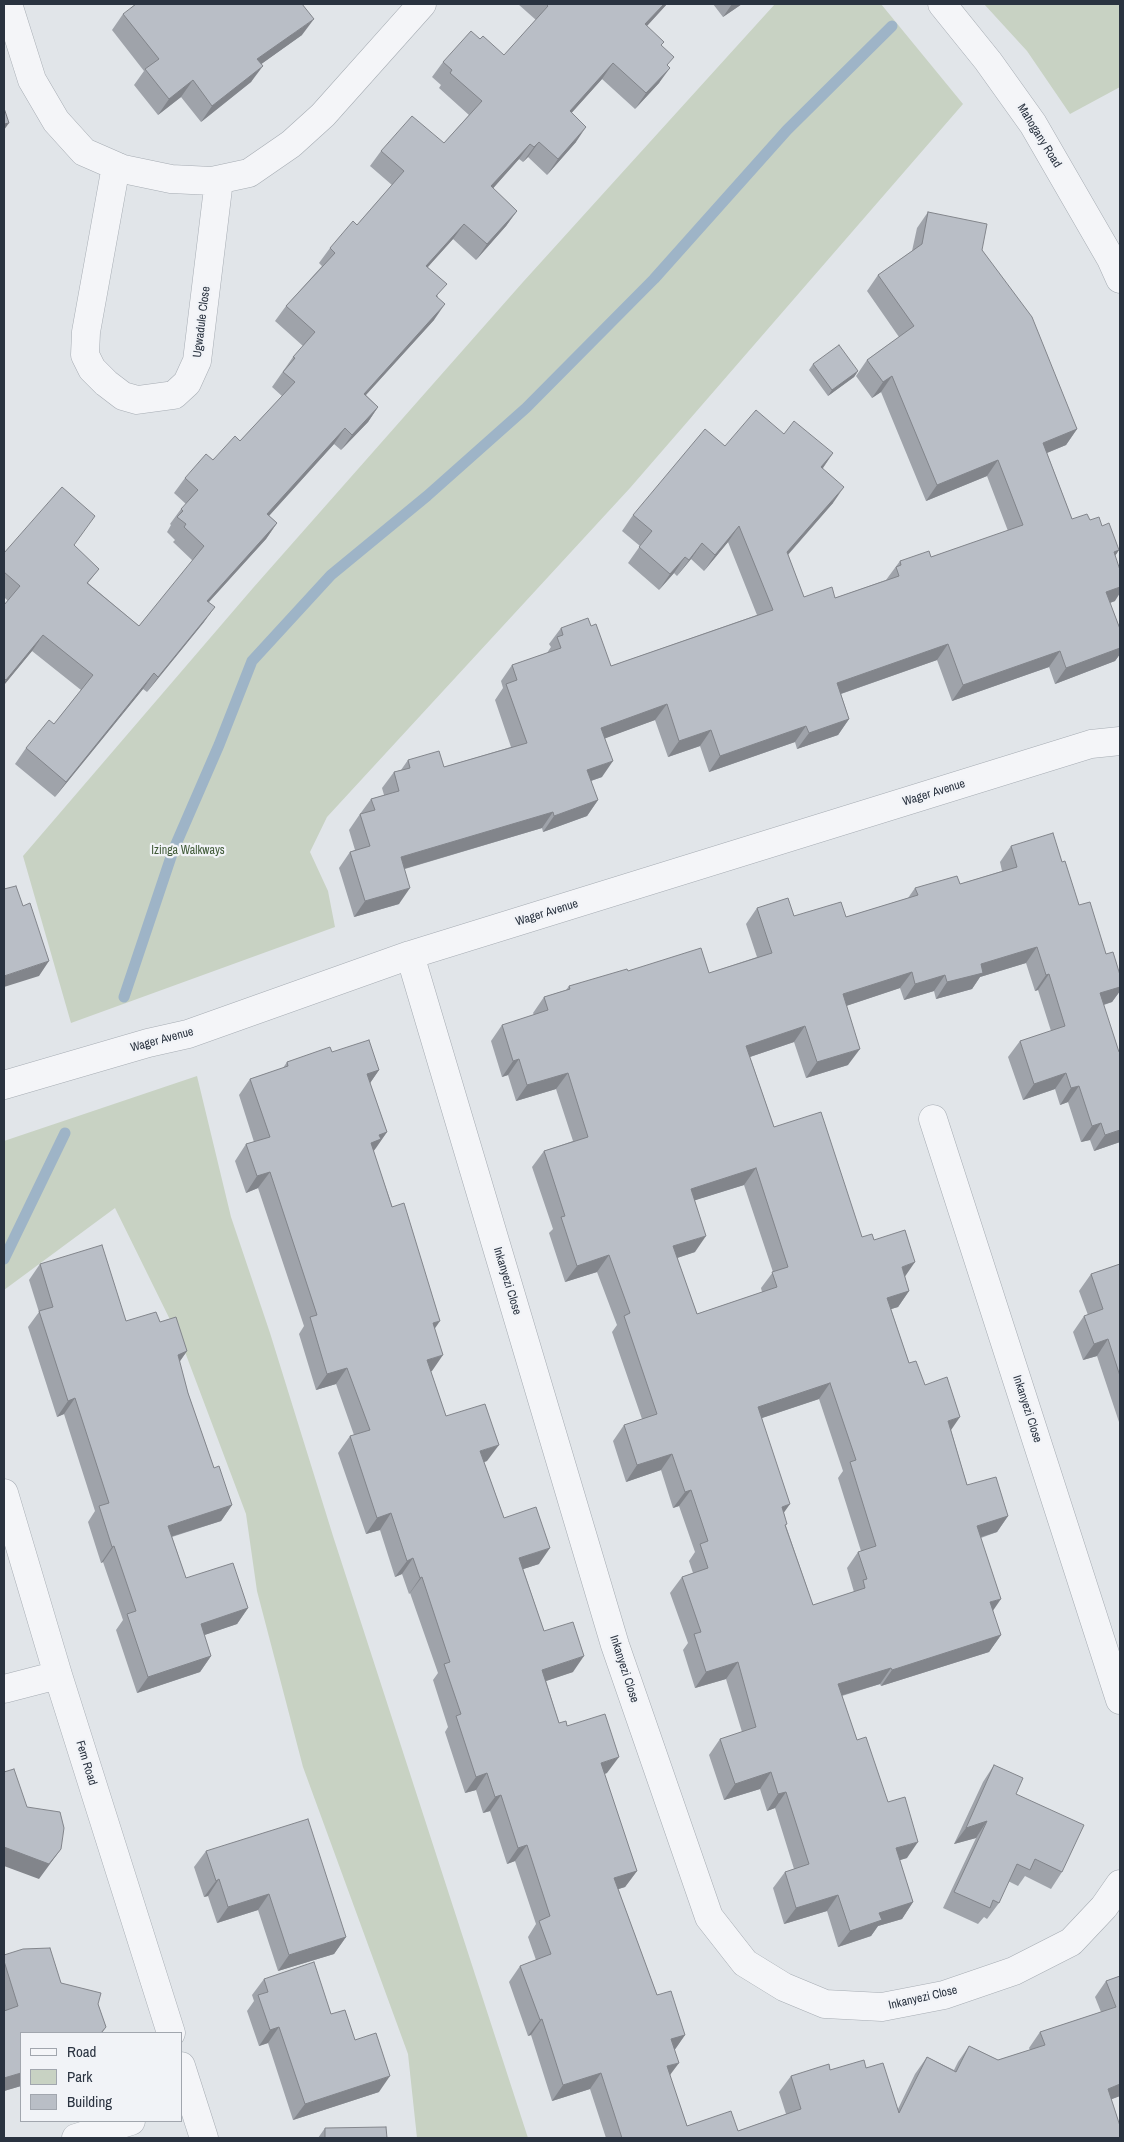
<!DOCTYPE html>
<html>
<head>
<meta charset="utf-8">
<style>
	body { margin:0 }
	#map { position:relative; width:1124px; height:2142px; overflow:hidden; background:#e1e5e9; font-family:"Archivo Narrow",sans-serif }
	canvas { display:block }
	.frame { position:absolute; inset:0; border:5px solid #2a3340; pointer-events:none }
	.legend { position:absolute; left:20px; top:2032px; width:162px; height:90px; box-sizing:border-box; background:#f1f3f7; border:1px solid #a1a6ae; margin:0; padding:6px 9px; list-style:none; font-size:15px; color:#2a3340 }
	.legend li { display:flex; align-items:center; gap:10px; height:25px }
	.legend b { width:25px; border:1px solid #a1a6ae }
</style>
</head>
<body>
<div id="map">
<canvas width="1124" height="2142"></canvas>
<div class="frame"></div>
<ul class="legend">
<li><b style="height:6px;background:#f4f5f8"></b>Road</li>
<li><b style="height:14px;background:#c8d2c3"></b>Park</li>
<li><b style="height:14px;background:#b9bec6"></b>Building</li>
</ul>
</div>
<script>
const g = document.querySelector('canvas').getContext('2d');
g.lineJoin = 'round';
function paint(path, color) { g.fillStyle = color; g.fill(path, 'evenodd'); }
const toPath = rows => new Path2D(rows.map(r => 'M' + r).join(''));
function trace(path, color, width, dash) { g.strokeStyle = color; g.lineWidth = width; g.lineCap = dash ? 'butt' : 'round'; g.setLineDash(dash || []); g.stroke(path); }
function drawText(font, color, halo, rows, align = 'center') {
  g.font = font + ' "Archivo Narrow",sans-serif'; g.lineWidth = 4.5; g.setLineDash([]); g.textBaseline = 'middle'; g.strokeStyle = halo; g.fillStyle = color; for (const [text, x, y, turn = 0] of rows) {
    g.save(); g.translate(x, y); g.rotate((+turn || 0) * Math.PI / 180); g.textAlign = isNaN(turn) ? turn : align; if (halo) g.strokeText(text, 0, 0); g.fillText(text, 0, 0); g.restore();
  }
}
const green = toPath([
	[775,4,881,4,963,104,630,488,327,817,310,852,328,891,335,927,71,1023,23,856,253,588,523,282],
	[984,4,1120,4,1120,87,1070,114,1027,51],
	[197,1076,231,1217,270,1333,333,1536,528,2138,417,2138,408,2054,303,1767,257,1591,246,1514,182,1344,115,1208,4,1290,4,1141]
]);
const stream = toPath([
	[124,997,173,851,219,745,252,661,331,575,427,496,526,408,654,279,787,130,892,26],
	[4,1259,65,1133]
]);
const minor = toPath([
	[8,4,32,80,56,121,84,152,123,169,171,179,212,181,249,173,291,144,323,115,422,4],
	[942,4,988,61,1033,124,1111,259,1120,279],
	[116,166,86,332,85,355,92,369,106,383,123,396,137,400,174,395,187,383,197,361,219,180],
	[410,955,615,1645,709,1917,745,1963,784,1987,825,2004,882,2007,944,1995,1014,1971,1071,1942,1104,1907,1120,1884],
	[4,1085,148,1043,188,1034,410,955,1091,744,1120,741],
	[933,1119,1120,1700],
	[4,1493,58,1675,171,2033],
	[4,1689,58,1675],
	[181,2066,204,2138],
	[76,2138,131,2121]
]);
const wall = toPath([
	[518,4,667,4,647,26,661,46,668,66,659,83,635,109,602,79,571,113,576,142,547,175,528,157,523,162,519,159,493,188,517,211,506,226,476,260,453,239,428,267,438,297,434,320,366,395,378,407,368,422,341,450,334,444,269,516,277,523,266,539,209,602,204,622,147,692,143,689,55,797,15,764,26,748,54,724,81,690,32,651,4,685,4,605,8,601,4,597,4,553,74,546,99,569,88,583,139,626,193,561,173,542,175,540,167,532,171,525,170,524,181,509,186,504,174,493,185,478,240,441,282,396,272,387,293,357,303,346,275,321,286,306,322,266,319,263,330,248,357,225,392,185,370,166,381,151,444,143,469,115,439,88,441,85,432,77,443,62,480,39,504,55,536,20],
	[713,4,742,4,723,17],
	[123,14,302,35,261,64,251,82,201,122,181,97,158,115,134,85,144,71,112,30],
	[928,212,982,250,1077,429,1066,445,1047,453,1072,519,1090,520,1102,526,1119,550,1115,556,1115,601,1110,603,1120,629,1120,654,1115,661,1055,684,1049,667,952,701,937,660,841,694,849,719,838,735,797,749,795,742,709,772,700,746,668,757,655,720,605,738,602,777,591,781,598,800,587,816,543,832,542,828,405,869,399,904,354,917,339,868,350,852,355,850,349,830,360,814,371,799,384,795,382,788,394,772,401,770,408,760,444,767,511,747,495,700,503,688,501,681,512,665,547,653,551,647,549,644,561,628,591,626,611,666,757,615,728,542,704,571,691,559,677,576,674,573,659,590,628,563,640,546,622,531,633,515,725,446,784,434,833,453,823,468,833,503,788,555,804,597,835,598,886,580,900,561,931,557,1008,531,987,476,926,501,881,392,872,398,856,376,867,360,899,337,867,291,878,275,912,251,917,228],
	[813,364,858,371,854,377,828,396,809,370],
	[1011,846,1062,862,1079,905,1106,954,1120,987,1120,991,1112,1002,1104,1005,1120,1142,1094,1151,1090,1140,1081,1142,1068,1102,1060,1105,1055,1089,1023,1100,1008,1057,1020,1041,1051,1031,1038,990,1035,991,1026,963,980,977,972,989,936,999,934,991,904,1000,900,988,846,1006,848,1065,806,1078,794,1042,750,1057,774,1127,862,1237,874,1240,905,1277,909,1291,898,1307,891,1309,909,1363,925,1385,951,1430,967,1485,1008,1516,997,1532,981,1538,992,1611,1001,1635,989,1652,881,1686,880,1684,842,1696,857,1740,907,1858,899,1860,913,1902,902,1919,878,1926,871,1936,838,1947,827,1911,784,1924,773,1888,785,1872,794,1869,775,1808,767,1811,760,1789,724,1800,709,1755,720,1739,742,1732,726,1679,695,1688,683,1650,688,1643,670,1593,682,1577,693,1573,689,1561,695,1552,679,1506,673,1508,661,1470,626,1482,613,1441,624,1425,642,1419,612,1332,617,1325,597,1272,565,1282,549,1233,553,1229,532,1167,544,1151,573,1141,556,1089,516,1101,508,1075,502,1077,491,1041,502,1025,534,1015,533,1013,544,997,566,990,569,986,628,971,709,973,757,957,746,924,757,908,794,916,846,917,908,898,915,888,960,884,1002,871,1000,862],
	[744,1185,773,1272,761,1288,762,1292,697,1314,677,1258,695,1252,695,1200],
	[819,1399,843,1471,838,1478,861,1551,858,1552,847,1568,854,1592,813,1605,786,1526,784,1513,762,1418],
	[332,1052,379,1070,370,1083,387,1132,373,1151,435,1328,431,1372,446,1416,487,1461,484,1462,504,1518,539,1564,523,1569,544,1631,573,1672,546,1681,559,1723,567,1726,607,1773,604,1774,637,1871,625,1887,618,1889,657,1995,685,2035,674,2050,670,2076,687,2126,738,2131,786,2114,779,2092,791,2076,830,2070,866,2068,898,2109,915,2074,927,2057,954,2070,958,2062,969,2046,998,2060,1030,2050,1029,2048,1040,2032,1101,2012,1095,1997,1106,1981,1120,1976,1120,2096,1111,2099,1120,2138,606,2138,590,2089,552,2101,531,2035,528,2036,509,1982,520,1966,536,1960,528,1937,536,1924,515,1861,507,1864,490,1811,483,1813,476,1790,465,1793,445,1732,448,1727,433,1680,438,1673,410,1593,409,1594,402,1574,395,1577,380,1530,366,1534,338,1453,350,1436,354,1435,336,1384,316,1390,299,1334,304,1326,258,1188,246,1193,235,1161,246,1144,254,1142,239,1095,250,1079,283,1068,287,1062],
	[40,1264,126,1321,160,1322,187,1351,179,1362,188,1393,214,1468,232,1505,221,1521,172,1537,186,1578,248,1608,237,1624,204,1635,211,1656,200,1672,137,1693,116,1630,123,1620,103,1562,101,1563,88,1522,95,1511,64,1414,57,1417,28,1327,39,1312,29,1280],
	[1120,1264,1120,1425,1097,1356,1083,1360,1073,1332,1084,1316,1088,1315,1079,1291,1091,1274],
	[994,1765,1016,1794,1062,1872,1051,1889,1025,1876,1018,1886,1008,1881,999,1903,987,1919,984,1917,978,1924,943,1908,976,1838,954,1844,983,1782],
	[206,1851,346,1937,334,1954,278,1971,258,1910,217,1923,208,1896,204,1897,194,1867],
	[4,1955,61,1983,98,2004,106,2027,102,2033,21,2033,21,2086,4,2091],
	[264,1979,331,2014,355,2040,379,2092,293,2120,268,2043,259,2046,247,2011,254,2001,252,1995],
	[325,2128,387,2138,318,2138]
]);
const shadedWall = toPath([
	[664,4,667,4,634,40,645,24],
	[732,4,742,4,723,17],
	[314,19,302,35,246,75,257,59],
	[613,63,602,79,559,127,570,111],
	[263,66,251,82,201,122,212,106],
	[670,68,659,83,635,109,646,93],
	[193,80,181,97,158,115,169,99],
	[9,123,4,130,4,124],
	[586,127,576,142,547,175,558,159],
	[539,142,528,157,523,162,534,147],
	[530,144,519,159,481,202,491,186],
	[517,211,506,226,476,260,487,244],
	[464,224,453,239,415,281,426,266],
	[445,304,434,320,353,409,364,394],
	[858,371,854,377,828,396,832,390],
	[892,376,881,392,872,398,883,382],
	[378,407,368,422,341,450,352,435],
	[345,428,334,444,257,529,267,514],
	[1077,429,1066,445,1032,459,1043,443],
	[833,453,822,469,821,467],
	[998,460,987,476,926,501,937,485],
	[844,487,833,503,776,568,787,552],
	[277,523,266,539,196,616,207,601],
	[739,526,728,542,704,571,715,555],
	[702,543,691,559,677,576,689,560],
	[1119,550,1108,566,1114,552],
	[685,557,674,573,659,590,670,574],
	[1120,587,1120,593,1115,601,1095,608,1106,592],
	[215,607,204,622,147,692,158,677],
	[43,635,32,651,4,685,4,683,6,680],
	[948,644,937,660,826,699,837,683],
	[1120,648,1120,654,1115,661,1055,684,1066,668],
	[1060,651,1049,667,952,701,963,685],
	[154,673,143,689,55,797,66,782],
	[667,704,655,720,590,744,601,728],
	[849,719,838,735,797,749,809,733],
	[806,726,795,742,709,772,720,756],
	[711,730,700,746,668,757,679,741],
	[613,761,602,777,576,786,587,770],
	[598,800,587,816,543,832,554,816],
	[553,812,542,828,390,873,401,857],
	[410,888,399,904,354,917,365,901],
	[1037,947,1026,963,980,977,972,989,936,999,947,982,981,964],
	[49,961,39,976,4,987,4,976],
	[912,972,900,988,831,1011,843,994],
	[1049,974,1038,990,1035,991,1046,975],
	[945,975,934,991,904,1000,915,984],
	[1120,987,1120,991,1112,1002,1089,1009,1100,993],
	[805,1026,794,1042,735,1062,746,1046],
	[860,1049,848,1065,806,1078,817,1062],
	[519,1059,508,1075,502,1077,513,1061],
	[379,1070,368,1086,367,1074],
	[568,1073,556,1089,516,1101,527,1085],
	[1066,1073,1055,1089,1023,1100,1034,1084],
	[1079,1086,1068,1102,1060,1105,1071,1088],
	[1101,1123,1090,1140,1081,1142,1092,1126],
	[1120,1130,1120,1142,1094,1151,1105,1135],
	[387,1132,376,1148,370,1156,371,1143,379,1135],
	[756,1168,744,1185,680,1205,691,1189],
	[270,1172,258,1188,246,1193,257,1176],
	[706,1236,695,1252,662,1263,673,1246],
	[609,1255,597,1272,565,1282,577,1266],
	[915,1262,904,1278,902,1267],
	[909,1291,898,1307,875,1314,887,1298],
	[440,1321,429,1337,433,1323],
	[1108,1339,1097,1356,1083,1360,1094,1344],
	[187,1351,176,1367,178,1355],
	[443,1355,432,1371,416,1376,427,1360],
	[347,1368,336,1384,316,1390,327,1374],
	[830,1383,819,1399,747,1423,758,1407],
	[75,1398,64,1414,57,1417,68,1401],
	[960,1417,949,1433,948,1421],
	[499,1445,487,1461,469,1467,480,1451],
	[672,1454,661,1470,626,1482,637,1465],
	[691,1490,679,1506,673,1508,685,1492],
	[790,1504,778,1521,782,1507],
	[232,1505,221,1521,157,1541,168,1526],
	[391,1513,380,1530,366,1534,377,1518],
	[1008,1516,997,1532,965,1542,977,1526],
	[114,1546,103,1562,101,1563,112,1547],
	[550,1548,539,1564,508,1574,519,1558],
	[413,1558,402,1574,395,1577,407,1561],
	[422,1577,410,1593,409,1594,420,1578],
	[1001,1599,990,1615,990,1602],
	[248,1608,237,1624,190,1640,201,1624],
	[1001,1635,989,1652,881,1686,892,1670],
	[211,1656,200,1672,137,1693,148,1677],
	[584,1656,573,1672,531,1686,542,1670],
	[738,1662,726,1679,695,1688,706,1672],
	[891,1668,880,1684,826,1700,838,1684],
	[619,1757,607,1773,589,1779,601,1763],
	[771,1772,760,1789,724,1800,735,1784],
	[487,1773,476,1790,465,1793,476,1777],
	[786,1792,775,1808,767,1811,778,1794],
	[501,1795,490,1811,483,1813,495,1797],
	[987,1821,976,1838,954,1844,966,1828],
	[918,1842,907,1858,884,1865,896,1848],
	[527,1845,515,1861,507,1864,518,1848],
	[4,1847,61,1849,39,1879,4,1866],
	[637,1871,625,1887,603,1894,614,1878],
	[219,1879,208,1896,204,1897,216,1881],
	[269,1894,258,1910,217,1923,228,1907],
	[838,1895,827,1911,784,1924,796,1908],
	[913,1902,902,1919,878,1926,871,1936,838,1947,850,1931,879,1913],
	[346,1937,334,1954,278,1971,289,1955],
	[542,2019,531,2035,528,2036,540,2020],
	[279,2027,268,2043,259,2046,270,2030],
	[685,2035,674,2051,671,2039],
	[679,2063,667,2079,667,2066],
	[21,2073,21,2086,4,2091,4,2078],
	[601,2073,590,2089,552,2101,563,2085],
	[390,2076,379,2092,293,2120,305,2104],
	[1120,2084,1120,2096,1097,2105,1108,2089]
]);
const building = toPath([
	[136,4,302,4,314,19,257,59,263,66,212,106,193,80,169,99,145,69,159,59,123,14,136,4],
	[546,4,664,4,645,24,664,42,661,45,674,57,667,65,670,68,646,93,613,63,570,111,586,127,558,159,539,142,534,147,530,144,491,186,517,211,487,244,464,224,426,266,447,284,436,296,445,304,364,394,378,407,352,435,345,428,267,514,277,523,207,601,215,607,158,677,154,673,66,782,26,748,49,720,54,724,93,675,43,635,6,680,4,678,4,605,20,586,4,572,4,553,62,487,95,516,74,545,99,569,87,583,139,626,204,546,184,527,186,524,177,517,183,511,181,509,198,490,185,478,206,454,213,460,235,436,240,441,295,382,283,372,295,358,293,357,315,332,286,306,335,253,330,248,353,221,357,225,404,171,381,151,412,116,444,143,482,101,450,73,452,70,443,62,471,31,480,39,483,36,504,55,548,6,546,4],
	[4,108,9,123,4,124,4,108],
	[928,212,987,224,982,250,1032,317,1077,429,1043,443,1072,519,1087,514,1090,520,1099,517,1102,526,1109,523,1119,550,1114,552,1120,570,1120,587,1106,592,1120,629,1120,648,1066,668,1060,651,963,685,948,644,837,683,849,719,809,733,806,726,720,756,711,730,679,741,667,704,601,728,613,761,587,770,598,800,554,816,553,812,401,857,410,888,365,901,350,852,370,846,360,814,375,810,371,799,399,791,394,772,410,768,408,760,439,751,444,767,527,743,506,684,517,680,512,665,561,648,557,637,563,635,561,628,588,618,591,626,596,624,611,666,773,610,739,526,715,555,702,543,689,560,685,557,670,574,639,547,652,531,633,515,705,429,725,446,756,410,784,434,794,421,833,453,821,467,844,487,787,552,804,597,832,587,835,598,899,576,896,567,901,565,900,561,929,551,931,557,1023,525,998,460,937,485,892,376,883,382,867,360,914,326,878,275,922,244,928,212],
	[839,345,858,371,832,390,813,364,839,345],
	[1053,833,1062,862,1065,861,1079,905,1090,902,1106,954,1113,952,1120,975,1120,987,1100,993,1119,1052,1120,1052,1120,1130,1105,1135,1101,1123,1092,1126,1079,1086,1071,1088,1066,1073,1034,1084,1020,1041,1065,1026,1049,974,1046,975,1037,947,981,964,983,973,947,982,945,975,915,984,912,972,843,994,860,1049,817,1062,805,1026,746,1046,774,1127,821,1112,862,1237,872,1234,874,1240,905,1230,915,1262,902,1267,909,1291,887,1298,909,1363,916,1361,925,1385,947,1377,960,1417,948,1421,967,1485,996,1477,1008,1516,977,1526,1001,1599,990,1602,1001,1635,892,1670,891,1668,838,1684,857,1740,866,1737,888,1802,905,1797,918,1842,896,1848,913,1902,879,1913,882,1920,850,1931,838,1895,796,1908,785,1872,809,1864,786,1792,778,1794,771,1772,735,1784,720,1739,756,1727,738,1662,706,1672,694,1634,701,1632,682,1577,708,1568,700,1544,708,1541,691,1490,685,1492,672,1454,637,1465,624,1425,657,1414,624,1316,630,1313,609,1255,577,1266,561,1217,565,1216,544,1151,588,1137,568,1073,527,1085,519,1059,513,1061,502,1025,548,1010,544,997,570,989,569,986,627,969,628,971,701,948,709,973,772,953,757,908,788,898,794,916,841,902,846,917,918,895,915,888,957,876,960,884,1017,867,1011,846,1053,833],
	[756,1168,788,1267,772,1272,777,1287,697,1314,673,1246,706,1236,691,1189,756,1168],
	[830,1383,856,1460,850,1462,876,1546,858,1552,867,1579,863,1580,865,1588,813,1605,785,1525,787,1524,782,1507,790,1504,758,1407,830,1383],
	[16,886,23,906,30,903,49,961,4,976,4,889,16,886],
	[369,1040,379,1070,367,1074,387,1132,379,1135,381,1139,371,1143,392,1207,404,1203,440,1321,433,1323,443,1355,427,1360,446,1416,485,1404,499,1445,480,1451,504,1518,536,1507,550,1548,519,1558,544,1631,573,1622,584,1656,542,1670,559,1723,566,1721,567,1726,605,1714,619,1757,601,1763,637,1871,614,1878,657,1995,671,1991,685,2035,671,2039,679,2063,667,2066,687,2126,731,2111,738,2131,801,2109,791,2076,829,2064,830,2070,864,2060,866,2068,883,2063,899,2113,927,2057,956,2072,969,2046,998,2060,1045,2045,1040,2032,1116,2007,1106,1981,1120,1976,1120,2084,1108,2089,1120,2126,1120,2138,622,2138,601,2073,563,2085,542,2019,540,2020,520,1966,551,1954,539,1921,550,1916,527,1845,518,1848,501,1795,495,1797,487,1773,476,1777,456,1716,461,1714,444,1664,450,1662,422,1577,420,1578,413,1558,407,1561,391,1513,377,1518,350,1436,370,1430,347,1368,327,1374,310,1317,317,1315,270,1172,257,1176,246,1144,270,1137,250,1079,288,1066,287,1062,330,1047,332,1052,369,1040],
	[102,1245,126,1321,156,1312,160,1322,176,1317,187,1351,178,1355,188,1393,214,1468,219,1466,232,1505,168,1526,186,1578,233,1563,248,1608,201,1624,211,1656,148,1677,127,1614,136,1611,114,1546,112,1547,99,1506,109,1503,75,1398,68,1401,39,1311,53,1307,40,1264,102,1245],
	[1120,1264,1120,1376,1108,1339,1094,1344,1084,1316,1103,1309,1091,1274,1120,1264],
	[994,1765,1023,1778,1016,1794,1084,1825,1062,1872,1035,1859,1030,1870,1017,1864,999,1903,993,1900,990,1908,954,1892,987,1821,966,1828,994,1765],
	[14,1769,27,1807,60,1812,64,1828,61,1849,49,1864,4,1847,4,1772,14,1769],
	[308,1819,346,1937,289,1955,269,1894,228,1907,219,1879,216,1881,206,1851,308,1819],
	[50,1948,61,1983,101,1993,98,2004,106,2027,101,2033,21,2033,21,2073,4,2078,4,2011,18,2006,4,1961,4,1955,23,1949,50,1948],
	[314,1962,331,2014,345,2010,355,2040,376,2033,390,2076,305,2104,279,2027,270,2030,258,1995,268,1992,264,1979,314,1962],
	[386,2127,387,2138,325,2138,325,2128,386,2127]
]);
const streetNames = [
	["Mahogany Road",1039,136,58],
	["Ugwadule Close",202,322,-83],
	["Wager Avenue",934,793,-17],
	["Wager Avenue",547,913,-17],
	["Wager Avenue",162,1040,-15],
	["Inkanyezi Close",507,1281,73],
	["Inkanyezi Close",1027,1409,72],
	["Inkanyezi Close",624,1669,72],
	["Fern Road",86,1763,73],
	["Inkanyezi Close",923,1998,-13]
];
const parkNames = [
	["Izinga Walkways",188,851]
];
paint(green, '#c8d2c3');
trace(stream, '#9eb4c7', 11);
trace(minor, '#a6acb3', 29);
trace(minor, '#f4f5f8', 28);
paint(wall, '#9fa3aa');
paint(shadedWall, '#82858b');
paint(building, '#b9bec6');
trace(building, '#82858b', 1);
drawText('12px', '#2a3340', '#f1f3f7', streetNames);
drawText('12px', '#415b38', '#f1f3f7', parkNames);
</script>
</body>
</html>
